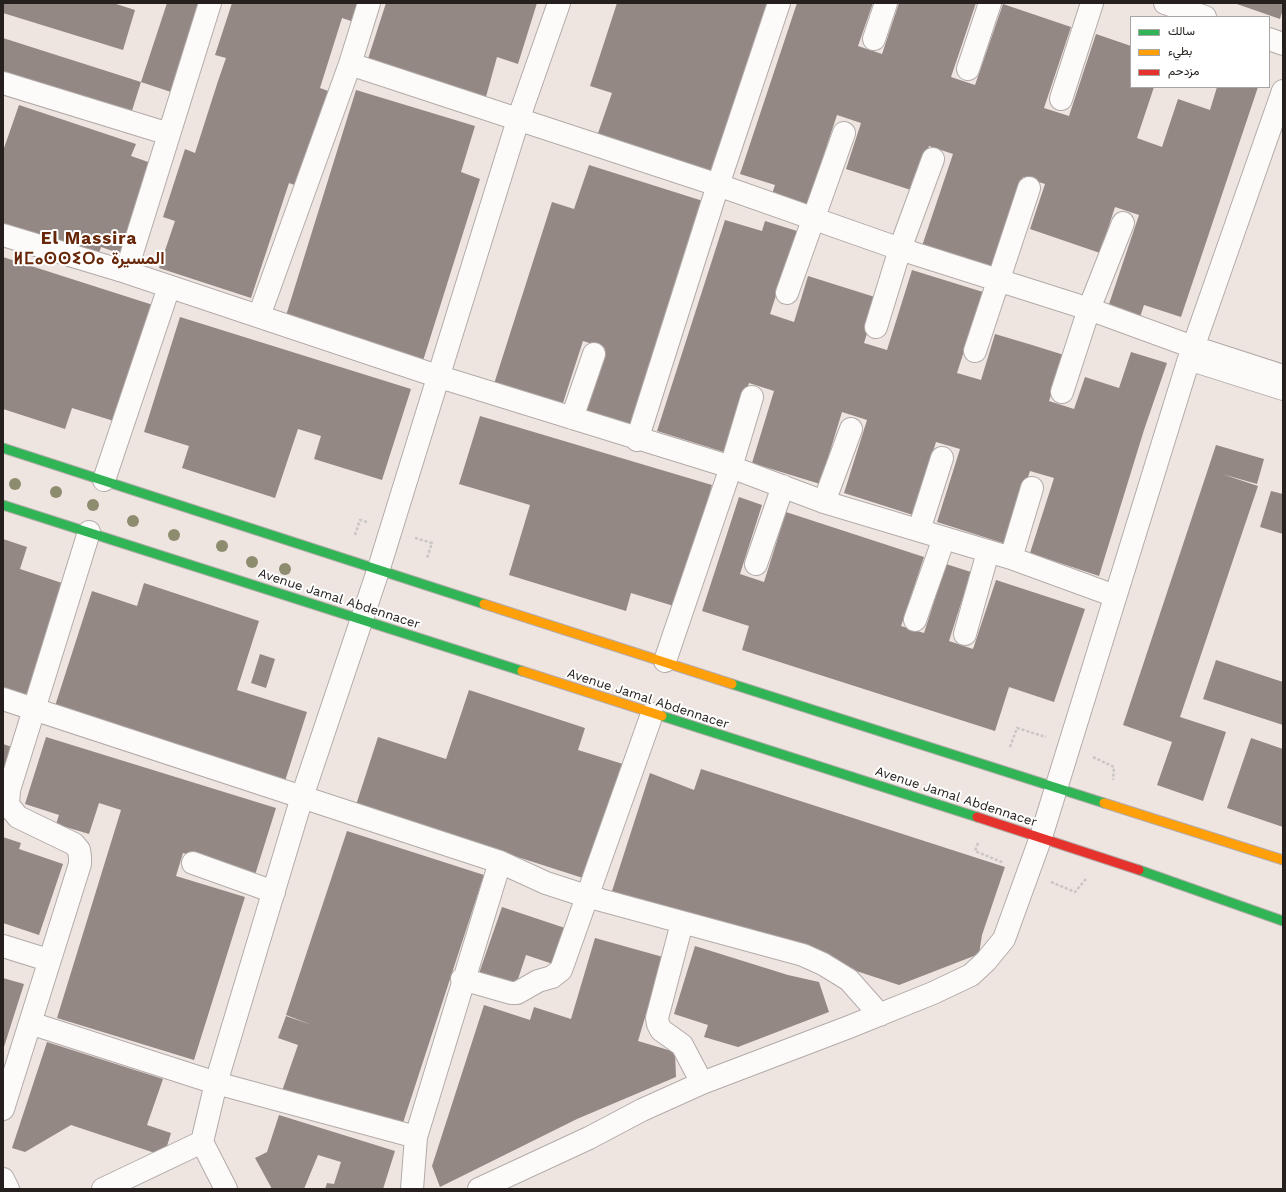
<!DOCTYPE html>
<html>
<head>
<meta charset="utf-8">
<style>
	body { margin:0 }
	#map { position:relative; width:1286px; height:1192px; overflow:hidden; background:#eee5e1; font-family:"Work Sans",Vazirmatn,sans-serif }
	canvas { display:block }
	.frame { position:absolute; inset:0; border:4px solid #25201d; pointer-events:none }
	.legend { position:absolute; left:1130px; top:16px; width:140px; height:72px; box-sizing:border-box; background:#fff; border:1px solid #a8a6a5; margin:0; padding:5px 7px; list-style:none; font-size:12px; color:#25201d }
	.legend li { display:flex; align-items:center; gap:8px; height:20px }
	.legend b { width:20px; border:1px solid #a8a6a5 }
</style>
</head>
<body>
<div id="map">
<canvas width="1286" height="1192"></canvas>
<div class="frame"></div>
<ul class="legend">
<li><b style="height:5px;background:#30b455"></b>سالك</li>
<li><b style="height:5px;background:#ff9f0a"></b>بطيء</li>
<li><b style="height:5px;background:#e5322d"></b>مزدحم</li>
</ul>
</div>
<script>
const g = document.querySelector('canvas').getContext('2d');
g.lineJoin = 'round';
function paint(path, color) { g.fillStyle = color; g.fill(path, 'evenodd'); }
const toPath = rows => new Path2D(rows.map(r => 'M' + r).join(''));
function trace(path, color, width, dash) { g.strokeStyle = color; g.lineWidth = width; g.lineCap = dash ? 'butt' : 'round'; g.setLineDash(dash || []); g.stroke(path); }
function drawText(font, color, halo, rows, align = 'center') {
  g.font = font + ' "Work Sans",Vazirmatn,"Noto Sans Tifinagh",sans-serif'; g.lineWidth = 4; g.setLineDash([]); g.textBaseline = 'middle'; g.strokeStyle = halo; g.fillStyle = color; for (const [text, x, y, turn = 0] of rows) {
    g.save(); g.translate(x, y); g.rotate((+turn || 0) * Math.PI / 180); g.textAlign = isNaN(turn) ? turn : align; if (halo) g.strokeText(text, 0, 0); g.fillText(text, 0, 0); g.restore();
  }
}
const building = toPath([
	[3,3,113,3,135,10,123,50,3,13],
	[167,3,206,3,177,94,141,82],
	[232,3,360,3,354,22,342,18,320,88,331,92,300,187,289,183,251,298,159,268,175,221,163,217,185,149,195,153,218,81,226,58,215,55],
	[386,3,537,3,518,64,497,57,484,104,366,65],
	[617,3,769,3,711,177,596,139,612,93,590,86],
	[797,3,873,3,858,46,882,54,899,3,976,3,951,77,975,85,1003,4,1071,27,1044,108,1069,116,1096,34,1131,46,1131,87,1154,87,1137,138,1162,147,1178,99,1210,110,1217,87,1258,87,1181,317,1144,305,1140,317,1108,307,1139,215,1115,207,1100,253,1030,229,1045,184,1023,177,992,270,922,246,953,154,929,146,914,191,877,179,846,169,861,123,837,115,806,208,771,197,775,185,740,174],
	[1234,3,1283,3,1283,9,1280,19],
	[3,38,141,82,130,117,3,77],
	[356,90,475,126,461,172,480,179,422,364,284,322],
	[19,105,136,144,131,156,154,164,124,255,101,247,97,260,3,229,3,151],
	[589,165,703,201,629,431,583,416,605,348,583,341,561,409,493,387,552,202,574,209],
	[725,220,762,231,765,221,797,231,770,314,794,322,808,276,878,298,864,343,887,350,912,270,983,292,957,373,981,380,995,334,1032,345,1064,355,1049,401,1074,409,1085,377,1119,388,1131,352,1167,363,1144,430,1099,576,1030,553,1054,478,1030,471,1006,544,937,522,960,449,936,442,913,515,844,493,867,420,842,412,820,484,752,463,774,391,749,383,727,453,657,431],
	[3,257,153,305,117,422,72,408,65,429,3,409],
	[180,317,411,389,382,480,314,459,321,436,298,429,275,498,182,468,189,446,144,432],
	[480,416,712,485,677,607,631,593,626,611,509,575,530,505,459,484],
	[1216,445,1264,459,1257,484,1222,474,1258,486,1180,717,1226,732,1203,801,1157,785,1172,742,1123,725],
	[1271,491,1283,494,1283,534,1260,527],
	[739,497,762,505,740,574,764,582,786,512,924,557,901,626,924,633,946,564,971,572,949,641,973,649,996,580,1085,609,1054,702,1009,687,995,731,742,650,749,626,702,611],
	[3,539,27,547,20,569,65,584,28,699,3,690],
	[144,583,259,621,237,690,307,712,285,781,55,706,92,591,137,606],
	[260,654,275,659,266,688,251,683],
	[1216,660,1283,682,1283,725,1203,699],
	[469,690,585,728,578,750,623,764,586,879,356,805,378,737,446,759],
	[46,737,276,808,255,875,183,853,176,876,245,897,194,1060,57,1018,121,810,99,803,89,834,56,824,59,815,25,804],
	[1251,738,1283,749,1283,827,1227,808],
	[3,744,15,748,3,782],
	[701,769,1005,867,982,935,979,954,899,985,612,891,650,773,694,790],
	[347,831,484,875,401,1129,282,1091,298,1045,278,1038,286,1016,312,1025,286,1015],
	[3,837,21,843,19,849,63,864,39,935,3,923],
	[502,907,571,930,559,966,526,955,514,991,477,979],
	[595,938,663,957,638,1041,675,1052,676,1077,577,1119,440,1187,432,1166,484,1005,530,1020,534,1007,571,1019],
	[695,946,788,975,819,982,829,1012,738,1047,704,1037,708,1025,674,1014],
	[3,978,24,984,3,1050],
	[47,1042,163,1079,147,1125,171,1133,164,1156,71,1125,25,1152,12,1148],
	[279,1115,395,1151,383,1189,325,1189,327,1183,334,1184,341,1162,318,1155,304,1189,272,1189,255,1158,267,1152]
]);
const path = toPath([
	[355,535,360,520,367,522],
	[415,538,432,543,427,558],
	[1010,747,1017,728,1046,737],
	[1093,757,1114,767,1113,780],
	[978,843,975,851,1004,863],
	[1051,882,1075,892,1086,879]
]);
const lane = toPath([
	[1188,362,1283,392]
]);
const street = toPath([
	[1165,3,1205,17],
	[874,39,886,3],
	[1269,39,1283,44],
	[350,64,718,185,900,249,1089,309,1193,347,1283,376],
	[968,69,990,3],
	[3,83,169,134],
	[1061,99,1092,3],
	[3,235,126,272,440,377,731,467,824,502,1011,558,1115,596],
	[126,272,210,3],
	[787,293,844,133],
	[259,316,350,64,369,3],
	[876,327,900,249,933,159],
	[975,351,1029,188],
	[1062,392,1089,309,1123,223],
	[572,418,594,354],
	[637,440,718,185,779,3],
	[104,480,169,287],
	[824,502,851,429],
	[919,530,942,458],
	[1011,558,1032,488],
	[756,564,783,486],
	[915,620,944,538],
	[965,634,988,552],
	[665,661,731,467,752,397],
	[3,699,500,862,546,883,586,896,803,955,823,964,849,980,880,1015],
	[193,863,274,892],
	[682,923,657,1018,658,1024,661,1030,682,1045,702,1083],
	[3,946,48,960],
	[462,979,511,993,517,993,538,981,552,977,561,970,652,714],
	[30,1023,216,1083,416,1137,412,1189],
	[3,1109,80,864,80,857,79,850,74,844,18,817,8,805,9,790,89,532],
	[416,1137,500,862],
	[3,1179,8,1189],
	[103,1189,202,1142],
	[226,1189,202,1142,216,1083,302,797,379,568,518,120,559,3],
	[479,1189,589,1138,642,1110,702,1083,849,1027,933,993,971,975,986,961,1004,939,1041,837,1188,362,1283,91]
]);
const fast = toPath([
	[3,448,484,604],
	[3,505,522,671],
	[732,684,1104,803],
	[662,716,977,817],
	[1139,870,1283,921]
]);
const slow = toPath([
	[484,604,732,684],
	[522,671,662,716],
	[1104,803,1283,860]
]);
const jam = toPath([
	[977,817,1139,870]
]);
const trees = [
	[15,484],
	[56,492],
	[93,505],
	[133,521],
	[174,535],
	[222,546],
	[252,562],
	[285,569]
];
const streetNames = [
	["Avenue Jamal Abdennacer",339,599,18],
	["Avenue Jamal Abdennacer",648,699,18],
	["Avenue Jamal Abdennacer",956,797,18]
];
const districtNames = [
	["El Massira",89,239],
	["ⵍⵎⴰⵙⵙⵉⵔⴰ المسيرة",89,259]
];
paint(building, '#938884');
trace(lane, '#b3aba9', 18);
trace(street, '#b3aba9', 24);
trace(fast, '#b3aba9', 11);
trace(slow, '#b3aba9', 11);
trace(jam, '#b3aba9', 11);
trace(path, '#cac6c4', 2.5, [3, 2]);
trace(lane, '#fcfbfa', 16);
trace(street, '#fcfbfa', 22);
trace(fast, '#30b455', 9);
trace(slow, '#ff9f0a', 9);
trace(jam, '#e5322d', 9);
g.fillStyle = '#8e8c6f';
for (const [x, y] of trees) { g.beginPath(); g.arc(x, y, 6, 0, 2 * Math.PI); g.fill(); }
drawText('13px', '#25201d', '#fff', streetNames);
g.letterSpacing = '1px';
drawText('bold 17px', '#672708', '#fff', districtNames);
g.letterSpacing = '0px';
</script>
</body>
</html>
